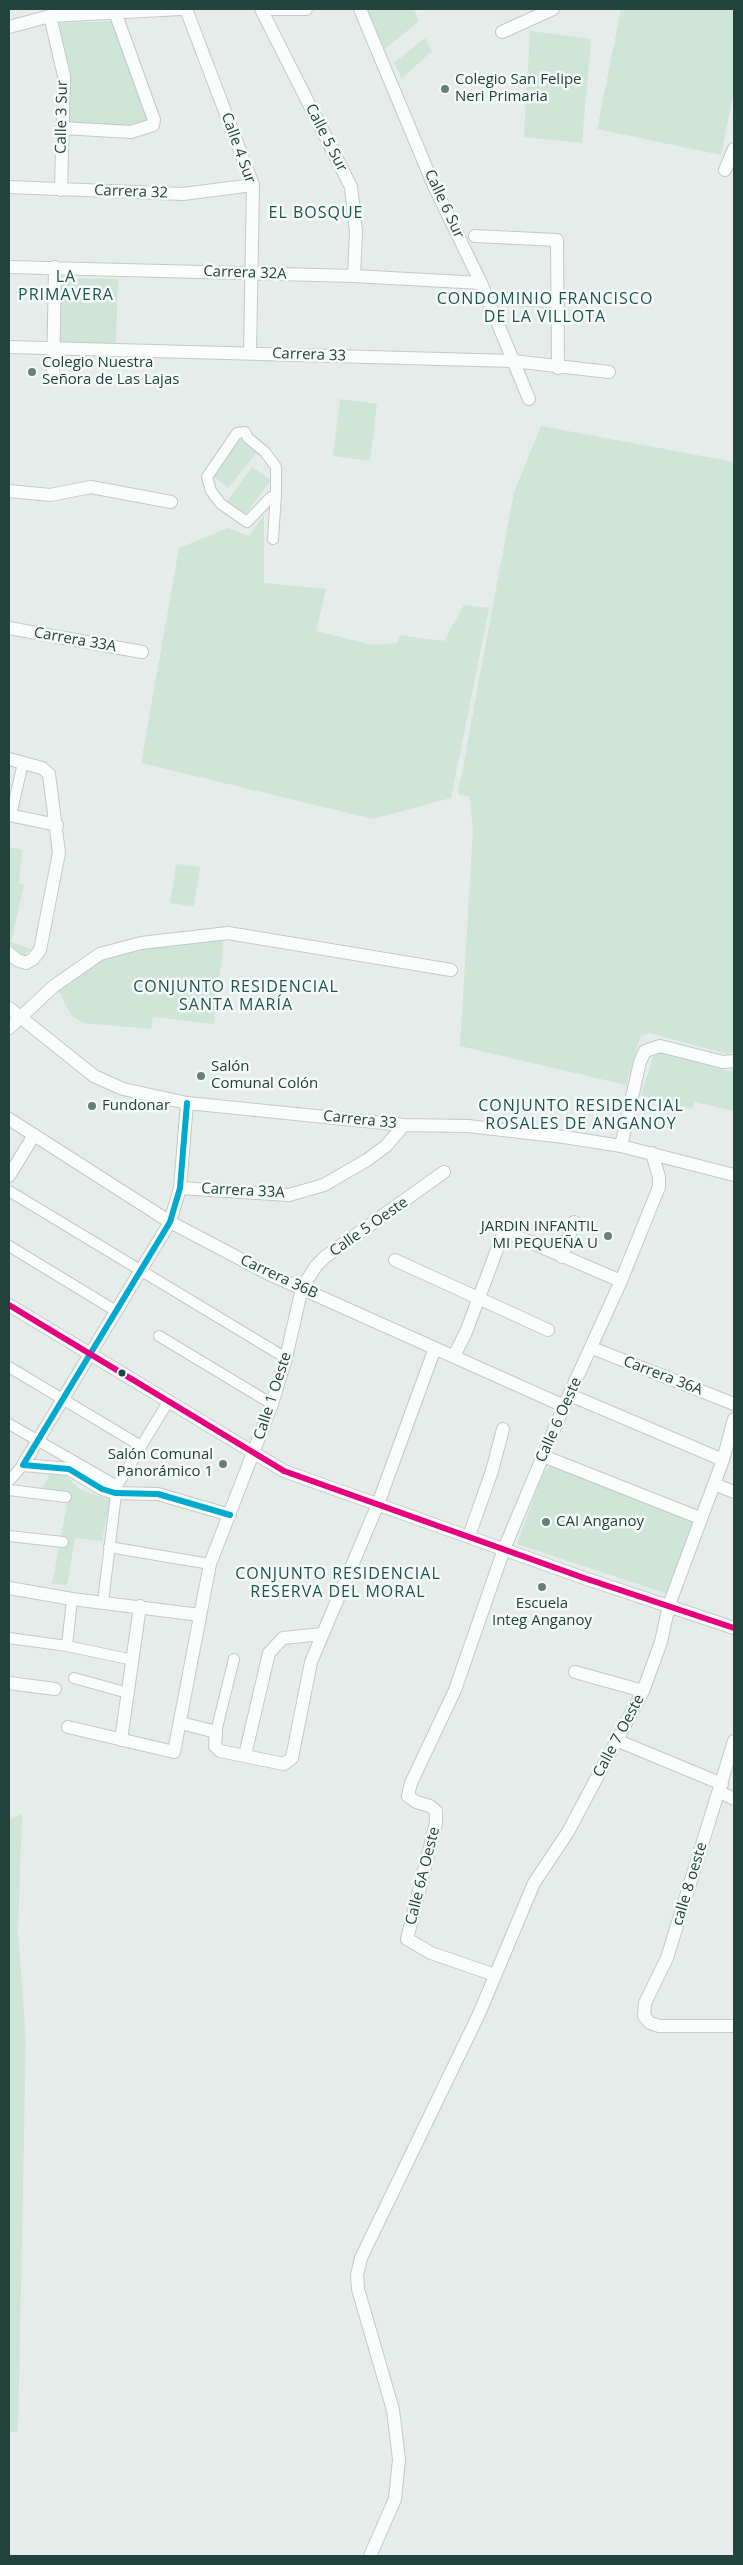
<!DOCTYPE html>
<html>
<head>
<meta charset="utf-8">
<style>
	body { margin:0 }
	#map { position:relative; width:743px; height:2565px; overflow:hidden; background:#e6ecea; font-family:"Open Sans",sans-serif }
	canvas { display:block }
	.frame { position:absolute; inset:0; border:10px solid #22423c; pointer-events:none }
</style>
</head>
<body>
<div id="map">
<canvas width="743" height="2565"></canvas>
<div class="frame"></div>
</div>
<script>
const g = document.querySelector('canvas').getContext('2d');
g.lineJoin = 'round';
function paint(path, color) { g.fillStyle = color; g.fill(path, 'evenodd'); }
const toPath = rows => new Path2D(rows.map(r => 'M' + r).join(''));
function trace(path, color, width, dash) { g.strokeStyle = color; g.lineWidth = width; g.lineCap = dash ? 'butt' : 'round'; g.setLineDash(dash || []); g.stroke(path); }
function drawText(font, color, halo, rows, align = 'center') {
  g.font = font + ' "Open Sans",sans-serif'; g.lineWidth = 5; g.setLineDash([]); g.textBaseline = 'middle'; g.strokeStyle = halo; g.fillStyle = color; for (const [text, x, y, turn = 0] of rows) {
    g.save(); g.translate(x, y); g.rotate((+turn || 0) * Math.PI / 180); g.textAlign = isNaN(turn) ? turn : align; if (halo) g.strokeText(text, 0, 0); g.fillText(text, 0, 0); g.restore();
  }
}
const green = toPath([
	[366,9,414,9,419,21,385,49],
	[621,9,734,9,734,90,721,155,597,129],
	[115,21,151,120,129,126,67,122,57,23],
	[530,31,591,39,582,143,524,137],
	[425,38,432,51,402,78,394,63],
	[57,278,118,279,116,343,55,342],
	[340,399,377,404,370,461,333,456],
	[541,426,734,462,734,1052,727,1054,650,1033,641,1035,626,1085,460,1046,473,829,469,797,458,794,514,492],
	[241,437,258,451,228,488,211,475],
	[252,467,271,480,245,515,227,502],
	[264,515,264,583,326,589,316,631,373,645,397,643,400,635,444,641,464,605,489,608,451,798,373,819,141,763,179,548,228,528,249,536],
	[9,847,22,850,19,883,24,885,11,942,30,949,24,956,9,944],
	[176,864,200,867,194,907,170,903],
	[224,937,214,1024,153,1017,151,1029,83,1023,71,1015,58,990,100,957,120,951],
	[661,1052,729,1071,734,1070,734,1111,695,1102,692,1109,641,1095,654,1054],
	[554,1463,694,1520,668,1594,517,1544,543,1473],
	[51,1472,65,1474,79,1489,110,1500,102,1541,75,1538,67,1585,52,1584,68,1499,41,1490],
	[22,1814,18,1932,26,2039,18,2432,9,2432,9,1820]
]);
const pedestrian = toPath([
	[273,539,276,494,276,467,265,452,248,438,245,432,237,433,207,477,211,491,221,504,247,522,271,497,274,503],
	[11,815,23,763],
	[9,1191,286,1358],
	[9,1246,116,1311],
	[159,1336,272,1404],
	[9,1367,141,1446],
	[9,1424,117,1486],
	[9,1481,23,1465],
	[9,1490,66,1497],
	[9,1536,63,1542],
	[109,1547,210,1564],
	[103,1602,117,1486,168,1402],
	[9,1638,67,1646,133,1660],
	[67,1646,72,1599],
	[74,1678,128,1693],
	[216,1732,234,1659]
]);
const minor = toPath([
	[186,9,253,185,250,353],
	[306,9,261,9,351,187,356,232,354,276],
	[360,9,434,186,481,283,529,399],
	[50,16,64,76,61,190],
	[9,27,50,16,181,9],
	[502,32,553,9],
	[62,128,131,132,153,125,154,120,115,12],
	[725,170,734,149],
	[9,187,183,194,253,185],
	[475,236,557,240,558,368],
	[9,267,354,276,481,283],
	[503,299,556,301],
	[9,347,513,361,609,372],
	[53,376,55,267],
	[9,491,50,495,91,487,171,502],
	[9,628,142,652],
	[9,759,42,768,49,774,59,853,40,950,33,959,26,963,17,960,9,953],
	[9,815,57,825],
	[9,1008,94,1076,123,1089,187,1103,404,1125,468,1126,564,1137,621,1146,734,1175],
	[9,1028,54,986,100,954,141,943,228,933,451,970],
	[187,1103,180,1188,170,1222,23,1465,69,1469,102,1489,115,1493,158,1494,230,1515],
	[9,1119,170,1222,269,1274,564,1406],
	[621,1146,640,1062,645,1051,660,1046,723,1062,734,1061],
	[9,1176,34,1135],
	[180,1188,289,1195,324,1185,367,1160,386,1146,404,1125],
	[562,1257,574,1222],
	[395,1260,548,1330],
	[9,1305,284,1471,584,1578,734,1628],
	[592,1348,734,1404],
	[454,1356,466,1332,504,1231,621,1281],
	[570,1395,723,1460],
	[543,1456,700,1518],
	[714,1484,734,1492],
	[469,1536,492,1471,503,1429],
	[9,1588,72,1599,200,1615],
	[575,1672,643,1691],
	[9,1683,55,1689],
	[181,1723,216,1732,215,1746,220,1751,284,1764,292,1758,311,1662,378,1504,435,1348],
	[68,1727,174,1752,210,1564,272,1404,286,1358,302,1288,316,1266,325,1257,444,1172],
	[121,1740,140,1606],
	[616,1740,722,1784],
	[734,1741,667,1958,645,2003,644,2016,650,2023,659,2026,734,2026],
	[245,1755,269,1653,283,1638,323,1634],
	[720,1792,734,1799],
	[495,1975,431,1953,407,1939,436,1823,436,1811,430,1806,416,1802,408,1796,411,1783,455,1690,504,1549,564,1406,621,1281,659,1187,659,1177,652,1153],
	[370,2556,395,2499,399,2459,393,2410,358,2289,357,2275,361,2258,479,2014,534,1883,568,1832,643,1691,661,1642,669,1605,723,1460,734,1419]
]);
const bus1 = toPath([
	[187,1103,180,1188,170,1222,23,1465,69,1469,102,1489,115,1493,158,1494,230,1515]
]);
const bus2 = toPath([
	[9,1305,284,1471,584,1578,734,1628]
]);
const markers = [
	[445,89,5,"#677e79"],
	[32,372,5,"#677e79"],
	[201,1076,5,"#677e79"],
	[92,1106,5,"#677e79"],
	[608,1236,5,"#677e79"],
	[122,1373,4.5,"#22423c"],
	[223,1464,5,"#677e79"],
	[546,1522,5,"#677e79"],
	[542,1587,5,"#677e79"]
];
const poiNames = [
	["Colegio San Felipe",455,80],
	["Neri Primaria",455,97],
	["Colegio Nuestra",42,363],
	["Señora de Las Lajas",42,380],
	["Salón",211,1067],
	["Comunal Colón",211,1084],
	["Fundonar",102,1106],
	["JARDIN INFANTIL",598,1227,"right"],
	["MI PEQUEÑA U",598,1244,"right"],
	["Salón Comunal",213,1455,"right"],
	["Panorámico 1",213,1472,"right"],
	["CAI Anganoy",556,1522],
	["Escuela",542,1604,"center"],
	["Integ Anganoy",542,1621,"center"]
];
const streetNames = [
	["Calle 3 Sur",62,117,-89],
	["Calle 5 Sur",326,138,63],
	["Calle 4 Sur",238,148,70],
	["Carrera 32",131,192,2],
	["Calle 6 Sur",444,204,65],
	["Carrera 32A",245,273,2],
	["Carrera 33",309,355,2],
	["Carrera 33A",75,640,10],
	["Carrera 33",360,1120,6],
	["Carrera 33A",243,1191,3],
	["Calle 5 Oeste",369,1227,-35],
	["Carrera 36B",279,1277,25],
	["Carrera 36A",663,1376,21],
	["Calle 1 Oeste",273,1396,-72],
	["Calle 6 Oeste",559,1420,-66],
	["Calle 7 Oeste",619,1736,-62],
	["Calle 6A Oeste",423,1876,-76],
	["calle 8 oeste",690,1884,-73]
];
const neighbourhoodNames = [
	["EL BOSQUE",316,213],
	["LA",66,277],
	["PRIMAVERA",66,295],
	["CONDOMINIO FRANCISCO",545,299],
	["DE LA VILLOTA",545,317],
	["CONJUNTO RESIDENCIAL",236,987],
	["SANTA MARÍA",236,1005],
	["CONJUNTO RESIDENCIAL",581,1106],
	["ROSALES DE ANGANOY",581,1124],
	["CONJUNTO RESIDENCIAL",338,1574],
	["RESERVA DEL MORAL",338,1592]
];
paint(green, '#cfe5d8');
trace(pedestrian, '#c3c9c7', 12);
trace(minor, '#c3c9c7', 14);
trace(pedestrian, '#fbfcfc', 10);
trace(minor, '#fbfcfc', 12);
trace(bus1, '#00a9ce', 6);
trace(bus2, '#e5007d', 6);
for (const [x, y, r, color] of markers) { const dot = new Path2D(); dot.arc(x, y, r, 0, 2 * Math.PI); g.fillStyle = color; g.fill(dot); trace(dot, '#f5faf8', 2); }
drawText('15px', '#22423c', '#f5faf8', poiNames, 'left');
drawText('15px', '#22423c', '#f5faf8', streetNames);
g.letterSpacing = '1px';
drawText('16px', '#1d554c', '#f5faf8', neighbourhoodNames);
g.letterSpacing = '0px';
</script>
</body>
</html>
